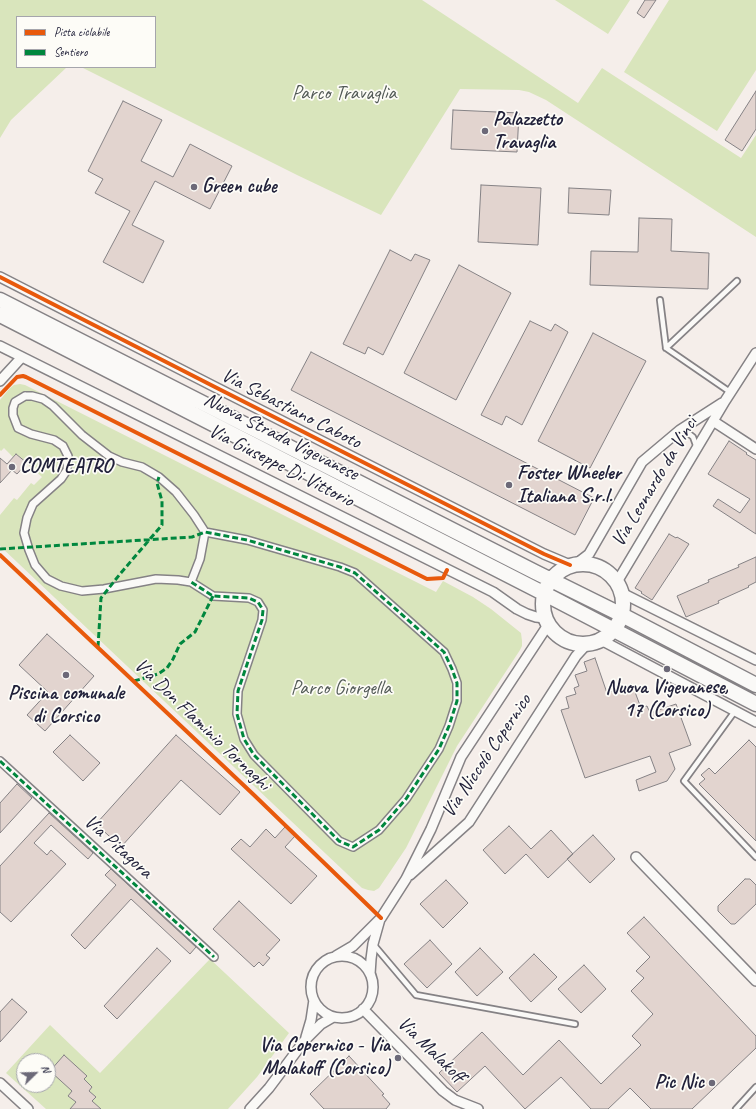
<!DOCTYPE html>
<html>
<head>
<meta charset="utf-8">
<style>
	body { margin:0 }
	#map { position:relative; width:756px; height:1109px; overflow:hidden; background:#f5eeea; font-family:Caveat,sans-serif }
	canvas { display:block }
	.legend { position:absolute; left:16px; top:16px; width:140px; height:52px; box-sizing:border-box; background:#fdfcf7; border:1px solid #a5a5ac; margin:0; padding:5px 7px; list-style:none; font-size:12px; color:#22223b }
	.legend li { display:flex; align-items:center; gap:8px; height:20px }
	.legend b { width:20px; border:1px solid #a5a5ac }
	.north { position:absolute; left:16px; top:1053px; width:40px; height:40px; box-sizing:border-box; background:#fdfcf7; border:1px solid #a5a5ac; border-radius:50%; rotate:67deg; font-size:11px; font-weight:700; line-height:16px; text-align:center; color:#22223b }
	.north::after { content:''; display:block; margin:auto; width:14px; height:18px; background:#6c6978; clip-path:polygon(50% 0,100% 100%,50% 72%,0 100%) }
</style>
</head>
<body>
<div id="map">
<canvas width="756" height="1109"></canvas>
<ul class="legend">
<li><b style="height:5px;background:#e8590c"></b>Pista ciclabile</li>
<li><b style="height:5px;background:#00873e"></b>Sentiero</li>
</ul>
<div class="north">N</div>
</div>
<script>
const g = document.querySelector('canvas').getContext('2d');
g.lineJoin = 'round';
function paint(path, color) { g.fillStyle = color; g.fill(path, 'evenodd'); }
const toPath = rows => new Path2D(rows.map(r => 'M' + r).join(''));
function trace(path, color, width, dash) { g.strokeStyle = color; g.lineWidth = width; g.lineCap = dash ? 'butt' : 'round'; g.setLineDash(dash || []); g.stroke(path); }
function drawText(font, color, halo, rows, align = 'center') {
  g.font = font + ' Caveat,sans-serif'; g.lineWidth = 3.5; g.setLineDash([]); g.textBaseline = 'middle'; g.strokeStyle = halo; g.fillStyle = color; for (const [text, x, y, turn = 0] of rows) {
    g.save(); g.translate(x, y); g.rotate((+turn || 0) * Math.PI / 180); g.textAlign = isNaN(turn) ? turn : align; if (halo) g.strokeText(text, 0, 0); g.fillText(text, 0, 0); g.restore();
  }
}
const green = toPath([
	[0,0,422,0,578,103,602,68,741,158,756,135,756,237,546,100,529,92,519,90,460,89,381,215,297,175,81,67,155,67,155,17,17,17,17,67,67,67,11,120,0,138],
	[555,0,630,0,608,34],
	[669,0,756,0,756,70,717,131,624,72],
	[20,384,25,385,436,592,443,581,473,597,491,609,521,633,522,641,522,646,520,650,457,746,406,848,379,888,374,891,368,890,362,888,0,546,0,515,14,498,17,500,31,483,34,485,42,477,16,454,13,457,4,448,1,451,0,450,0,400,10,388,14,385],
	[210,959,289,1033,257,1077,228,1109,46,1109,6,1073,50,1025,100,1073],
	[24,1061,48,1061,48,1085,24,1085]
]);
const building = toPath([
	[645,0,656,0,644,18,637,13,645,0],
	[756,91,756,129,742,151,725,140,756,91],
	[123,101,162,120,141,161,173,177,190,144,232,166,210,209,155,181,132,225,164,241,143,283,103,262,130,211,95,193,103,179,88,171,123,101],
	[453,110,519,113,517,152,451,149,453,110],
	[481,185,541,188,538,245,478,242,481,185],
	[569,188,611,190,609,215,568,213,569,188],
	[639,218,672,219,671,251,709,253,708,289,590,285,591,251,638,252,639,218],
	[390,250,411,261,415,254,430,260,383,355,368,347,365,354,343,344,390,250],
	[459,265,511,293,456,400,404,373,459,265],
	[530,321,551,331,555,324,568,332,522,425,506,416,502,425,481,415,530,321],
	[593,333,646,361,590,468,538,441,593,333],
	[311,352,594,498,575,535,291,390,311,352],
	[729,441,747,453,746,454,756,460,756,534,713,506,718,499,740,513,750,499,708,474,729,441],
	[16,454,27,463,17,474,12,470,0,483,0,458,7,464,16,454],
	[669,534,676,538,677,537,689,544,652,600,641,593,642,592,635,588,669,534],
	[756,557,756,582,748,586,749,587,718,601,719,603,686,617,677,596,709,582,708,580,739,567,738,565,756,557],
	[47,634,94,676,45,731,27,715,48,692,19,665,47,634],
	[595,658,607,693,632,684,641,708,647,706,650,713,676,704,691,745,669,753,675,769,667,781,639,791,636,780,656,772,650,756,585,778,561,710,569,708,566,697,576,694,574,688,579,686,575,675,587,671,584,662,595,658],
	[70,735,100,763,83,781,53,752,70,735],
	[176,735,240,792,220,815,181,780,121,847,96,824,176,735],
	[749,740,756,747,756,841,699,784,705,779,701,775,709,768,715,774,749,740],
	[17,784,32,798,0,833,0,803,17,784],
	[49,813,93,853,88,859,51,825,34,843,47,855,51,850,66,864,11,922,0,912,0,866,49,813],
	[509,826,531,849,551,830,573,854,548,878,526,854,505,874,483,850,509,826],
	[285,827,295,836,285,847,317,876,291,904,231,849,241,839,250,847,266,829,275,838,285,827],
	[593,835,615,859,590,883,567,859,593,835],
	[111,869,196,947,190,954,131,899,85,949,71,935,116,885,105,875,111,869],
	[745,879,750,879,756,885,756,904,735,924,731,924,718,911,718,906,745,879],
	[446,880,468,903,443,928,420,904,446,880],
	[239,901,280,940,266,955,270,958,263,966,259,962,254,967,213,929,239,901],
	[644,917,756,1036,756,1048,692,1109,651,1109,630,1088,608,1109,591,1109,561,1077,525,1109,485,1066,457,1092,439,1073,482,1032,523,1075,559,1040,601,1084,641,1045,632,1036,653,1014,631,991,644,978,636,971,650,957,627,933,644,917],
	[430,940,452,964,427,988,404,964,430,940],
	[157,948,171,961,117,1019,104,1006,157,948],
	[480,948,503,972,477,996,455,972,480,948],
	[534,954,557,977,531,1002,509,978,534,954],
	[584,965,606,989,581,1013,558,989,584,965],
	[12,999,27,1012,0,1042,0,1012,12,999],
	[64,1055,87,1076,84,1079,92,1087,89,1091,96,1097,92,1101,101,1109,70,1109,76,1102,68,1096,72,1091,50,1071,64,1055],
	[349,1056,384,1094,382,1095,390,1104,386,1109,324,1109,310,1094,349,1056]
]);
const service = toPath([
	[660,300,666,348,737,281],
	[666,348,730,392],
	[680,430,688,433,693,437,697,448],
	[735,711,684,781,756,857],
	[373,944,416,995,575,1024],
	[736,1109,756,1087]
]);
const pedestrian = toPath([
	[25,396,32,396,43,399,53,406,82,435,109,456,122,462,142,467,159,477,176,492,194,515,205,532,200,559,191,582,178,580,156,579,104,589,82,591,61,586,47,579,35,565,29,550,24,533,27,518,33,504,61,479,67,470,68,456,63,446,54,440,31,434,18,428,13,415,13,408,15,402,25,396],
	[191,582,213,596,249,598,258,602,263,610,262,620,238,691,237,714,244,739,254,755,339,841,353,847,379,830,406,799,439,749,449,726,457,701,457,683,452,669,444,652,355,573,340,567,247,540,205,532],
	[0,761,214,957]
]);
const minor = toPath([
	[0,277,213,386,544,554,570,565],
	[0,346,493,592,517,609,527,614,536,617,545,618],
	[0,381,22,357],
	[713,421,756,449],
	[576,564,589,554,642,462,680,430,722,403],
	[617,582,725,401,756,353],
	[622,593,756,660],
	[601,640,756,722],
	[636,857,756,981],
	[410,875,469,822,576,656,587,644],
	'311 987a31 31 0 1 1 62 0a31 31 0 1 1-62 0Z',
	[336,956,353,946,381,918,406,879,431,829,461,757,548,625],
	[370,974,371,959,373,944,380,919],
	[363,1009,443,1091,455,1100,478,1109],
	[306,1037,311,1020,314,1000],
	[0,1083,28,1109],
	[250,1109,269,1088,305,1040,321,1024,333,1017]
]);
const primary = toPath([
	[0,300,535,572,622,615,756,685],
	[0,315,543,593,756,704],
	'543 604a40 40 0 1 1 80 0a40 40 0 1 1-80 0Z'
]);
const quiet = toPath([
	[0,549,192,537,205,532,247,540,340,567,355,573,444,652,452,669,457,683,457,701,449,726,439,749,406,799,379,830,353,847,339,841,254,755,244,739,237,714,238,691,262,620,263,610,258,602,249,598,213,596,191,582],
	[98,647,101,598,120,574,162,525,162,501,157,483,159,477],
	[134,681,158,674,167,668,173,659,180,644,195,632,213,596],
	[0,761,214,957]
]);
const cycleway = toPath([
	[0,277,213,386,544,554,570,565],
	[0,395,17,377,23,376,26,377,427,579,443,578,447,570],
	[0,555,255,796,381,918]
]);
const markers = [
	[485,131,4,"#6c6978"],
	[194,187,4,"#6c6978"],
	[12,467,4,"#6c6978"],
	[509,485,4,"#6c6978"],
	[667,669,4,"#6c6978"],
	[66,675,4,"#6c6978"],
	[398,1058,4,"#6c6978"],
	[712,1083,4,"#6c6978"]
];
const parkNames = [
	["Parco Travaglia",344,94],
	["Parco Giorgella",341,689]
];
const poiNames = [
	["Palazzetto",493,120],
	["Travaglia",493,143],
	["Green cube",202,187],
	["COMTEATRO",20,467],
	["Foster Wheeler",517,474],
	["Italiana S.r.l.",517,497],
	["Nuova Vigevanese,",667,688,"center"],
	["17 (Corsico)",667,711,"center"],
	["Piscina comunale",66,694,"center"],
	["di Corsico",66,717,"center"],
	["Via Copernico - Via",390,1046,"right"],
	["Malakoff (Corsico)",390,1069,"right"],
	["Pic Nic",704,1083,"right"]
];
const streetNames = [
	["Via Sebastiano Caboto",291,409,27],
	["Nuova Strada Vigevanese",281,437,27],
	["Via Giuseppe Di Vittorio",281,466,27],
	["Via Leonardo da Vinci",655,482,-59],
	["Via Don Flaminio Tornaghi",202,725,44],
	["Via Niccolò Copernico",487,756,-56],
	["Via Pitagora",118,847,42],
	["Via Malakoff",431,1050,44]
];
paint(green, '#d9e5bc');
paint(building, '#e2d4cf');
trace(building, '#858285', 1);
trace(service, '#858285', 8);
trace(pedestrian, '#858285', 10);
trace(minor, '#858285', 12);
trace(primary, '#858285', 17);
trace(service, '#faf9f7', 4.5);
trace(pedestrian, '#faf9f7', 7);
trace(minor, '#faf9f7', 9);
trace(primary, '#faf9f7', 14);
trace(quiet, '#00873e', 3, [6, 3]);
trace(cycleway, '#e8590c', 4);
for (const [x, y, r, color] of markers) { const dot = new Path2D(); dot.arc(x, y, r, 0, 2 * Math.PI); g.fillStyle = color; g.fill(dot); trace(dot, '#fdfcf7', 1.5); }
drawText('20px', '#525a56', '#fdfcf7', parkNames);
drawText('bold 20px', '#22223b', '#fdfcf7', poiNames, 'left');
drawText('20px', '#22223b', '#fdfcf7', streetNames);
</script>
</body>
</html>
